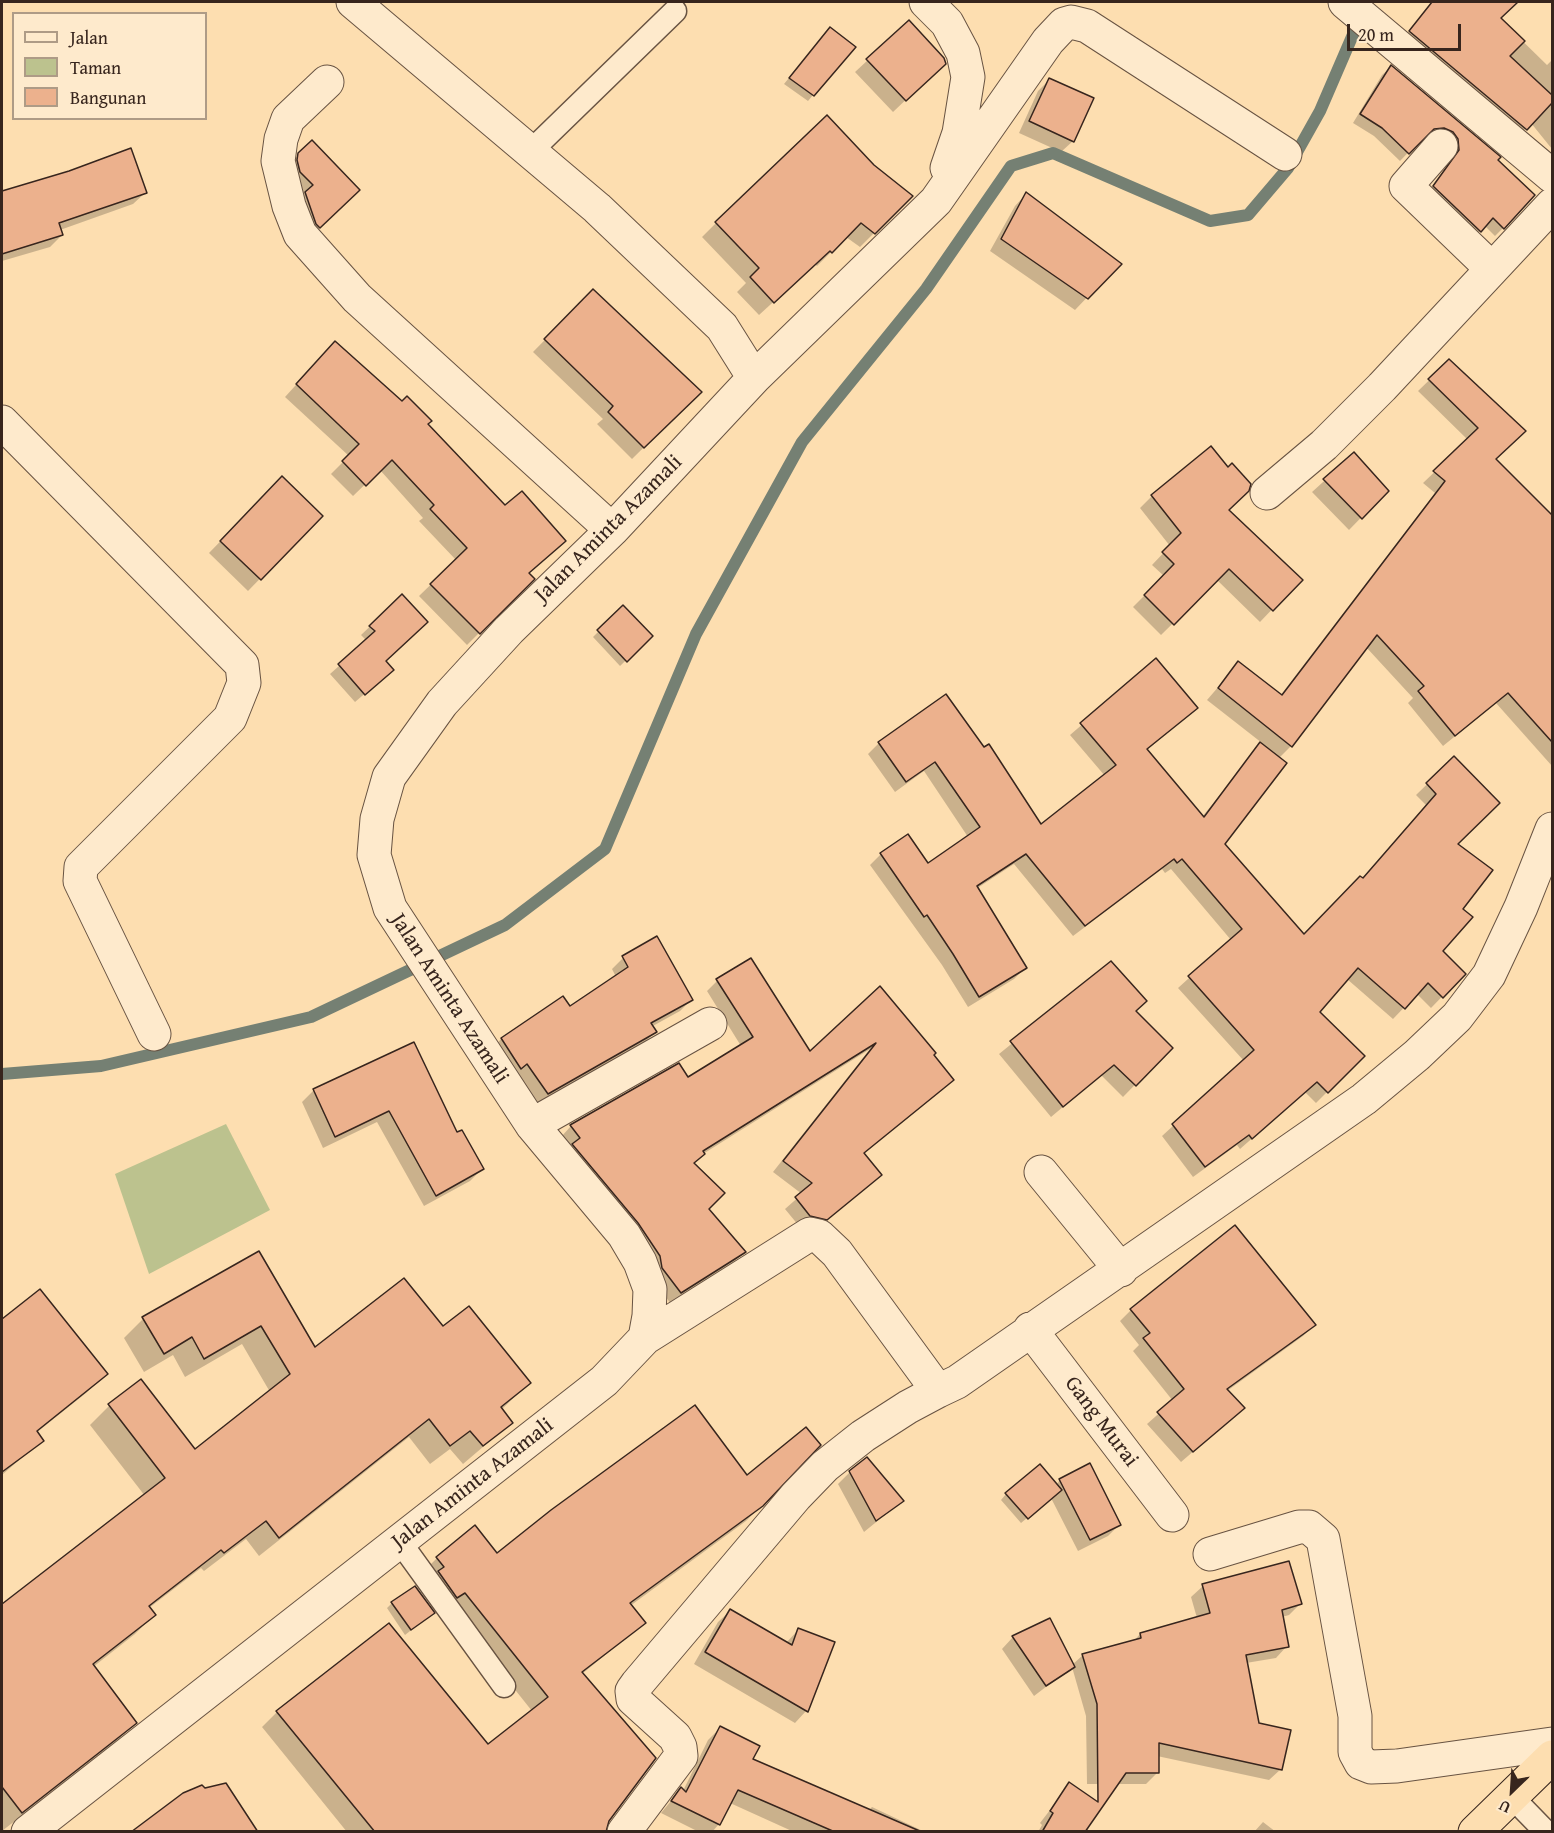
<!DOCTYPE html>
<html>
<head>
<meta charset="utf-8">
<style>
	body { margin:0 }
	#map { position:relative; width:1554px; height:1833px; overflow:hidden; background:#fddeb0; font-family:"Gentium Book Plus",serif }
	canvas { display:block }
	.frame { position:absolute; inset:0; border:3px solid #37251d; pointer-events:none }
	.legend { position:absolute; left:12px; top:12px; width:195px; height:108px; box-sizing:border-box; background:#feeacc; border:2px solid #ae9b86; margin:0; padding:8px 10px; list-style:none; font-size:18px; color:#37251d }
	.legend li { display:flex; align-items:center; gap:12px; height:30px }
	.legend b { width:30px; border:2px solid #ae9b86 }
	.north { position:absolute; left:1482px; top:1761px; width:60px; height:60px; -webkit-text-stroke:4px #feeacc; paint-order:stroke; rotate:205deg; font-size:16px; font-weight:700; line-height:24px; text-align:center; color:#37251d }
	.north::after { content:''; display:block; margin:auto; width:21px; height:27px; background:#37251d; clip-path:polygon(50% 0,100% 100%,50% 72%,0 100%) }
	.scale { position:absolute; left:1347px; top:24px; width:114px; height:27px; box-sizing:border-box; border:3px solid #37251d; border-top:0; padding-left:8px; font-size:18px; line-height:21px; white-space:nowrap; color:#37251d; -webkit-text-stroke:4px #feeacc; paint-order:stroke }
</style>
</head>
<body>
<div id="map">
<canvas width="1554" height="1833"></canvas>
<div class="frame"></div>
<ul class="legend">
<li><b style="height:8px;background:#feeacc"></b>Jalan</li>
<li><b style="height:16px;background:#bcc28e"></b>Taman</li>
<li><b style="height:16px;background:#ecb18d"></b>Bangunan</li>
</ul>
<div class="north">U</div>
<div class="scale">20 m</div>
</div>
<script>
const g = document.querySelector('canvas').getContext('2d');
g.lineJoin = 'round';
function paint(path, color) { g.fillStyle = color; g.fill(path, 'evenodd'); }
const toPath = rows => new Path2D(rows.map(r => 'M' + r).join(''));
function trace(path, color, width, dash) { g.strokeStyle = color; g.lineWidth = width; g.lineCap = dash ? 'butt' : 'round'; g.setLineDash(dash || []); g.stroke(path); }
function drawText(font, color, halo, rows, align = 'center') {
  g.font = font + ' "Gentium Book Plus",serif'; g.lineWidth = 5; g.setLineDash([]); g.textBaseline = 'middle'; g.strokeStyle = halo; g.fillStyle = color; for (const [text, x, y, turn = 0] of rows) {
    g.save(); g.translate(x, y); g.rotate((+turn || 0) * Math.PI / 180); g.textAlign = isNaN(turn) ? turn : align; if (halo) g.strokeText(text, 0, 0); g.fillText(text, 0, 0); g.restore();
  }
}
const green = toPath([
	[226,1124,270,1210,149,1274,115,1174]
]);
const shadow = toPath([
	[1437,2,1516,2,1499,18,1547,65,1552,60,1552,149,1531,123,1513,142,1397,44],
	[909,22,932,75,893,112,855,72],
	[825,34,813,95,808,101,784,84],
	[1391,67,1496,160,1503,228,1495,236,1485,226,1472,240,1426,195,1451,160,1451,148,1435,135,1424,136,1400,161,1374,136,1353,123,1382,75],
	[1049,80,1073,141,1061,152,1019,133,1038,91],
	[312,142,346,202,308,239,287,166],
	[873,166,911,196,860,247,846,237,817,266,815,264,759,315,737,292,746,283,702,237,716,223],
	[69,172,145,193,133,204,60,230,62,235,50,247,2,261,2,192],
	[1026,194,1119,264,1075,310,990,251,1015,206],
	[593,291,700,392,632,459,597,424,603,419,533,352],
	[324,354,426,424,533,579,467,645,419,596,456,560,419,521,423,518,380,470,353,496,331,474,349,456,285,397],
	[1449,361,1495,460,1552,515,1552,625,1457,526,1432,549,1552,685,1552,766,1496,703,1443,746,1408,703,1413,698,1366,647,1291,746,1279,758,1223,844,1304,936,1362,879,1426,805,1416,795,1454,758,1461,909,1441,952,1464,974,1431,1008,1417,994,1393,1019,1347,979,1318,1012,1363,1056,1316,1103,1305,1092,1240,1149,1237,1145,1193,1177,1162,1136,1244,1061,1178,988,1231,940,1171,869,1165,873,1162,869,1073,936,1014,864,976,889,1025,968,1014,979,968,1007,942,965,870,865,881,854,927,865,968,837,924,771,895,792,868,754,879,743,946,696,1041,826,1105,776,1070,735,1156,661,1196,708,1146,751,1202,817,1262,743,1207,700,1239,663,1280,696,1435,493,1423,483,1468,440,1418,391],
	[1354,454,1387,491,1349,530,1312,492],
	[1228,469,1227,510,1300,580,1260,622,1217,580,1161,635,1133,607,1164,576,1152,565,1170,546,1140,508,1152,496],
	[282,478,321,516,248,591,209,553],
	[402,596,384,661,383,678,355,702,330,674,367,641,361,635],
	[623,607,651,636,620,666,593,637],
	[623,958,691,1000,680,1011,651,1027,655,1032,644,1043,536,1105,490,1051,501,1039,563,998,570,1008,616,977,612,969],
	[1111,963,1134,1012,1171,1048,1123,1097,1101,1075,1051,1117,999,1054],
	[717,981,809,1053,880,988,932,1055,941,1090,863,1154,869,1185,815,1230,799,1226,785,1209,802,1194,773,1172,870,1049,703,1154,694,1164,707,1209,744,1252,734,1262,670,1303,561,1137,571,1126,688,1079,741,1046,707,991],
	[413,1044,457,1135,482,1169,470,1181,424,1206,377,1122,323,1148,302,1102,313,1091],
	[258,1253,315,1349,443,1328,529,1383,501,1410,511,1423,463,1464,450,1449,430,1464,409,1437,259,1556,246,1539,204,1571,201,1568,149,1608,154,1615,135,1634,93,1667,135,1723,116,1742,2,1831,2,1606,145,1496,90,1425,109,1406,140,1381,195,1452,270,1392,242,1344,185,1377,173,1355,144,1372,124,1338,143,1319],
	[39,1291,106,1374,86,1393,36,1433,42,1440,2,1475,2,1321],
	[1131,1310,1314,1325,1303,1336,1227,1391,1231,1419,1181,1462,1147,1424,1173,1401,1133,1351,1139,1345,1120,1321],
	[850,1472,902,1501,864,1532,838,1484],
	[1060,1480,1119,1525,1108,1536,1078,1551,1051,1498,1021,1523,1001,1500,1006,1494,1056,1485],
	[762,1505,746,1521,630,1606,644,1623,582,1674,608,1820,605,1832,347,1832,262,1727,277,1712,488,1746,532,1711,422,1573,437,1558,497,1555],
	[1203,1586,1300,1604,1289,1615,1282,1617,1287,1646,1276,1658,1246,1663,1258,1724,1281,1769,1269,1780,1157,1756,1157,1773,1146,1784,1087,1784,1086,1716,1072,1667,1034,1696,1002,1649,1013,1637,1072,1665,1083,1655,1133,1642,1140,1634,1197,1618,1191,1597],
	[392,1603,433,1613,405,1635,387,1608],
	[730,1611,786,1643,799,1629,806,1711,795,1723,694,1664,718,1622],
	[720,1728,751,1760,869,1810,872,1807,925,1832,794,1832,730,1803,719,1824,712,1832,699,1832,661,1813,681,1789,683,1791,708,1740],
	[1070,1784,1083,1832,1038,1832,1042,1825,1040,1823],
	[1263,1822,1276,1832,1254,1832]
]);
const stream = toPath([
	[2,1074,101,1066,311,1017,505,925,605,849,696,634,802,442,926,289,1011,166,1053,153,1210,221,1248,215,1288,168,1320,111,1361,16]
]);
const building = toPath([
	[1432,2,1518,2,1501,18,1525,41,1510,56,1552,95,1552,103,1527,130,1409,31,1432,2],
	[909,20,944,58,946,64,906,101,866,59,909,20],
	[830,27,856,47,814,96,789,78,830,27],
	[1391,65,1501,157,1498,160,1535,195,1504,229,1493,218,1481,232,1433,186,1459,150,1458,139,1453,132,1444,128,1434,129,1409,154,1382,128,1360,114,1391,65],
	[1049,78,1094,98,1074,142,1029,121,1049,78],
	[827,115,874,165,913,196,875,234,861,223,832,253,830,251,774,303,750,277,759,268,715,222,827,115],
	[312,140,360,190,320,228,316,224,305,192,313,185,300,172,297,160,298,153,312,140],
	[131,148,147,193,59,223,63,235,2,254,2,191,69,171,131,148],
	[1026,192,1122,264,1088,299,1001,239,1026,192],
	[593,289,702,392,644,448,608,412,613,406,544,339,593,289],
	[335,341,402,401,407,396,432,421,428,424,505,505,522,491,566,541,529,573,535,579,480,634,430,584,467,548,430,509,434,505,392,460,366,486,342,461,359,444,296,384,335,341],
	[1449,359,1526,431,1496,459,1552,515,1552,742,1508,693,1455,736,1418,691,1424,686,1377,635,1292,747,1218,688,1238,661,1282,695,1445,481,1433,471,1478,428,1428,379,1449,359],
	[1211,446,1228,467,1232,463,1251,484,1249,491,1229,510,1303,580,1273,611,1229,569,1174,625,1144,595,1174,564,1162,552,1181,533,1151,495,1211,446],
	[1354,452,1389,491,1362,519,1323,479,1354,452],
	[282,476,323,516,261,580,220,541,282,476],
	[402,594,428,622,386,661,394,670,365,695,338,664,375,631,369,626,402,594],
	[623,605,653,636,627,662,597,630,623,605],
	[1156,658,1198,708,1147,749,1204,817,1260,742,1287,763,1225,844,1304,934,1360,876,1363,878,1436,794,1426,783,1454,756,1500,803,1458,844,1493,870,1463,909,1473,917,1443,951,1466,974,1443,998,1428,983,1405,1009,1358,968,1320,1012,1365,1056,1328,1093,1317,1082,1252,1139,1249,1135,1205,1167,1172,1124,1254,1050,1188,976,1242,929,1182,859,1177,863,1174,859,1085,926,1026,854,977,886,1027,968,979,997,953,954,927,915,924,917,880,853,908,834,928,863,980,827,935,762,906,782,878,742,946,694,984,747,989,744,1041,824,1116,765,1080,723,1156,658],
	[657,936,693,1000,651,1023,657,1032,548,1094,527,1064,521,1069,501,1038,563,996,570,1006,628,967,622,956,657,936],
	[751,958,810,1051,880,986,936,1053,934,1055,954,1080,864,1153,882,1175,827,1220,810,1216,795,1197,812,1183,783,1161,876,1043,703,1151,705,1154,694,1163,725,1193,709,1209,746,1252,681,1293,662,1268,660,1256,638,1223,572,1144,580,1138,570,1125,679,1063,688,1077,753,1037,716,979,751,958],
	[1111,961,1147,1001,1136,1011,1173,1048,1136,1086,1114,1065,1063,1107,1010,1041,1111,961],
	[414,1042,457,1132,462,1130,484,1169,436,1196,389,1111,335,1137,313,1089,414,1042],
	[1235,1225,1316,1325,1227,1389,1245,1408,1193,1452,1157,1412,1184,1389,1143,1338,1150,1333,1130,1309,1235,1225],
	[259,1251,315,1347,404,1278,443,1326,469,1306,531,1383,501,1407,513,1423,483,1446,470,1431,450,1446,429,1419,279,1538,266,1521,224,1553,221,1550,149,1606,156,1615,93,1664,137,1723,22,1813,2,1787,2,1604,165,1478,108,1404,141,1379,195,1449,290,1374,261,1326,204,1359,192,1337,164,1354,142,1317,259,1251],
	[40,1289,108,1374,37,1431,44,1441,2,1472,2,1319,40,1289],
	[695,1405,747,1475,806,1427,821,1445,763,1506,630,1603,646,1623,582,1672,656,1758,609,1821,606,1832,375,1832,276,1711,389,1623,488,1744,548,1697,465,1593,457,1598,438,1571,444,1567,436,1557,475,1525,497,1553,551,1510,695,1405],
	[867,1457,904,1501,876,1521,849,1471,867,1457],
	[1090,1463,1121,1525,1090,1540,1059,1479,1090,1463],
	[1040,1464,1062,1490,1028,1519,1005,1493,1040,1464],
	[1289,1561,1302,1604,1282,1610,1289,1647,1246,1655,1259,1723,1291,1730,1282,1770,1159,1743,1159,1773,1126,1773,1085,1832,1042,1832,1053,1813,1050,1811,1069,1782,1098,1802,1097,1704,1082,1654,1141,1638,1140,1633,1210,1613,1202,1584,1289,1561],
	[415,1586,435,1613,411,1630,391,1602,415,1586],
	[730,1609,792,1645,798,1628,835,1642,808,1712,705,1652,730,1609],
	[1050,1618,1075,1667,1046,1686,1012,1636,1050,1618],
	[720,1726,760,1746,753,1759,922,1832,835,1832,738,1790,720,1825,671,1801,681,1787,686,1792,720,1726],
	[226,1783,258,1832,131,1832,183,1793,202,1785,205,1788,226,1783]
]);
const lane = toPath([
	[532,150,675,11],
	[400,1542,504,1686],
	[1511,1796,1546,1832]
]);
const street = toPath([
	[926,2,947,23,963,53,968,77,959,133,947,168],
	[1345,2,1552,176],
	[327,82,288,119,281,139,278,161,289,206,300,234,357,298,612,530],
	[1441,146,1406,186,1491,268],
	[754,378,936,201,1048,41,1064,24,1071,22,1087,26,1285,154],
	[2,422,242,665,244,683,230,718,81,867,80,881,154,1034],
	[1267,493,1324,445,1382,387,1552,205],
	[532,1125,710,1024],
	[1041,1172,1121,1270],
	[1030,1329,1172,1515],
	[645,1338,810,1234,819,1236,837,1253,938,1391,957,1382,1364,1099,1417,1055,1457,1017,1489,975,1521,907,1552,829],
	[1210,1554,1299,1527,1309,1527,1323,1539,1355,1716,1355,1752,1361,1763,1371,1767,1397,1766,1552,1744],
	[28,1832,604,1381,645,1338,649,1316,650,1289,640,1262,624,1235,532,1125,390,908,374,855,377,819,389,777,442,703,509,630,612,530,754,378,722,327,597,208,353,2],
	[624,1832,681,1756,680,1747,675,1737,633,1699,632,1691,637,1684,796,1496,825,1466,863,1436,908,1407,938,1391]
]);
const highway = toPath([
	[1475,1832,1552,1757]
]);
const streetNames = [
	["Jalan Aminta Azamali",609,529,-45],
	["Jalan Aminta Azamali",449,999,57],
	["Gang Murai",1101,1422,53],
	["Jalan Aminta Azamali",473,1484,-38]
];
paint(green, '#bcc28e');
paint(shadow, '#0003');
trace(stream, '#758073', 12);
paint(building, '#ecb18d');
trace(building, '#37251d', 1.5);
trace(lane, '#685342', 25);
trace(street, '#685342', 35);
trace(highway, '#37251d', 35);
trace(lane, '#feeacc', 22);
trace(street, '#feeacc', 33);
trace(highway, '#fddeb0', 33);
drawText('22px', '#37251d', '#feeacc', streetNames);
</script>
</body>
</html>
